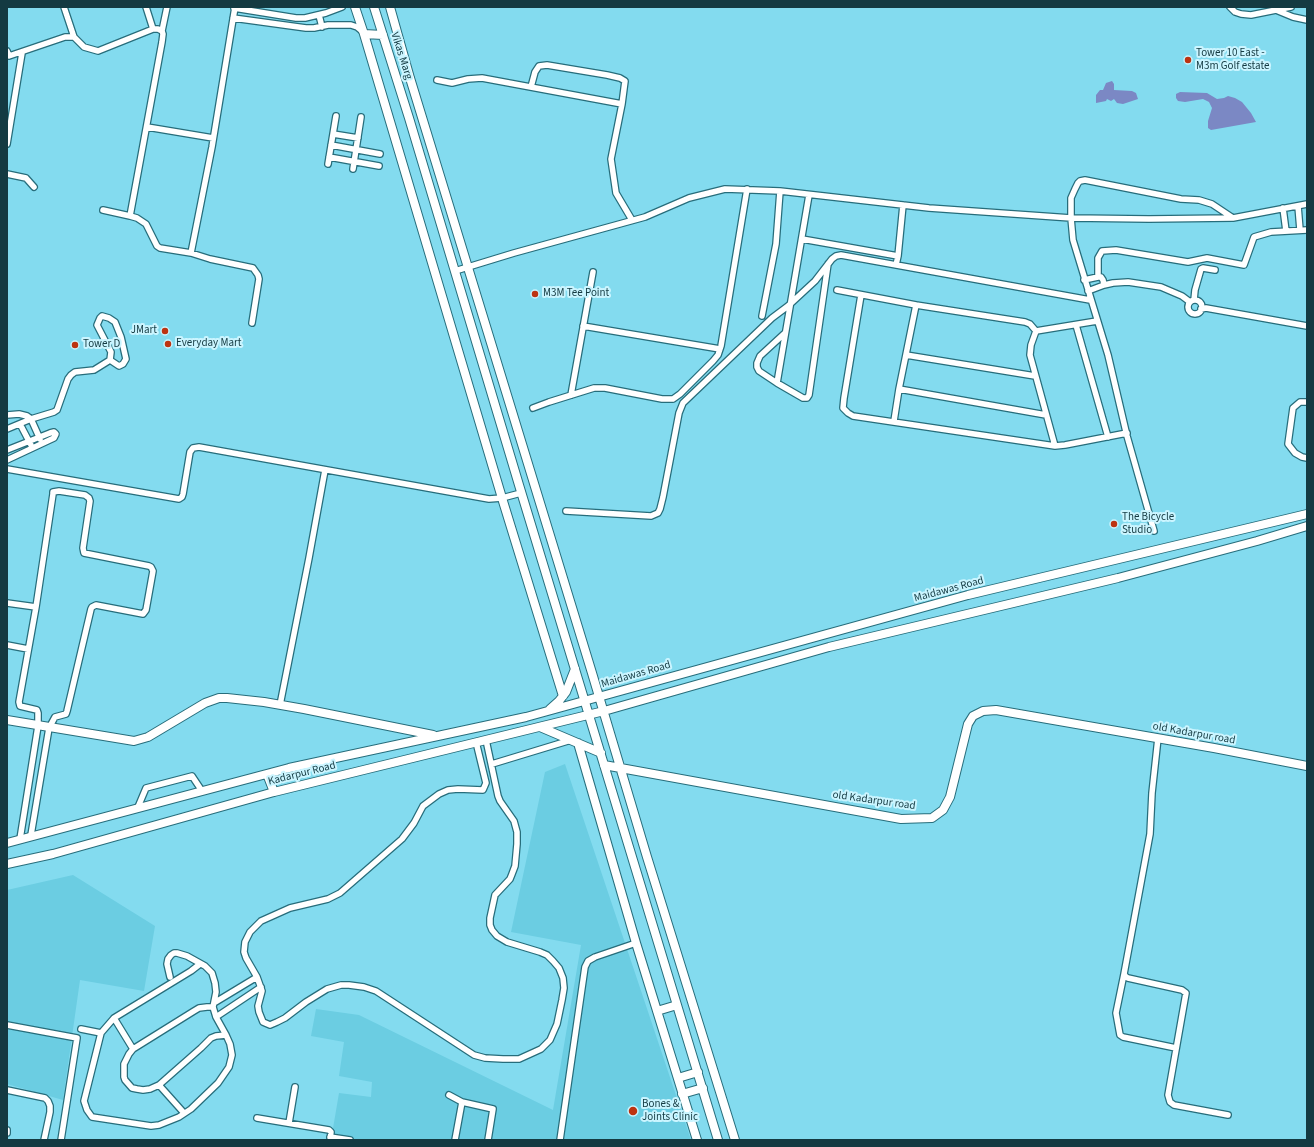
<!DOCTYPE html>
<html>
<head>
<meta charset="utf-8">
<style>
	body { margin:0 }
	#map { position:relative; width:1314px; height:1147px; overflow:hidden; background:#83dbef; font-family:"Source Sans 3",sans-serif }
	canvas { display:block }
	.frame { position:absolute; inset:0; border:8px solid #143a42; pointer-events:none }
</style>
</head>
<body>
<div id="map">
<canvas width="1314" height="1147"></canvas>
<div class="frame"></div>
</div>
<script>
const g = document.querySelector('canvas').getContext('2d');
g.lineJoin = 'round';
function paint(path, color) { g.fillStyle = color; g.fill(path, 'evenodd'); }
const toPath = rows => new Path2D(rows.map(r => 'M' + r).join(''));
function trace(path, color, width, dash) { g.strokeStyle = color; g.lineWidth = width; g.lineCap = dash ? 'butt' : 'round'; g.setLineDash(dash || []); g.stroke(path); }
function drawText(font, color, halo, rows, align = 'center') {
  g.font = font + ' "Source Sans 3",sans-serif'; g.lineWidth = 4; g.setLineDash([]); g.textBaseline = 'middle'; g.strokeStyle = halo; g.fillStyle = color; for (const [text, x, y, turn = 0] of rows) {
    g.save(); g.translate(x, y); g.rotate((+turn || 0) * Math.PI / 180); g.textAlign = isNaN(turn) ? turn : align; if (halo) g.strokeText(text, 0, 0); g.fillText(text, 0, 0); g.restore();
  }
}
const built = toPath([
	[565,764,691,1140,331,1140,339,1093,371,1097,372,1082,339,1076,344,1042,311,1036,316,1009,359,1015,553,1110,581,945,511,932,545,772],
	[73,875,155,926,144,991,80,980,63,1100,7,1084,7,890]
]);
const water = toPath([
	[1112,81,1114,84,1114,90,1132,91,1136,93,1138,99,1123,104,1117,103,1114,99,1111,101,1107,99,1106,101,1096,103,1096,95,1100,90,1103,90,1106,83],
	[1180,92,1207,93,1217,99,1224,98,1228,96,1235,98,1242,102,1251,113,1256,122,1211,130,1208,128,1208,121,1212,108,1209,102,1203,99,1185,102,1178,101,1176,98,1176,94]
]);
const street = toPath([
	[64,7,74,37],
	[146,7,153,29],
	[1230,7,1235,12,1241,14,1251,15,1291,7],
	[234,8,296,18,305,18,326,13,342,7],
	[1276,10,1293,17,1307,20],
	[319,15,322,27],
	[233,18,306,28,314,28,328,25,351,25,357,27,363,32],
	[162,31,167,7],
	[7,51,9,56,65,37,74,37,84,47,98,51,153,29,158,29,162,31,163,34,162,42,130,216],
	[437,80,452,83,468,79,482,78,622,104,611,159,616,193,632,220],
	[531,87,535,72,539,66,547,65,607,75,620,78,625,81,622,104],
	[147,127,213,138],
	[333,134,358,138],
	[7,144,22,53],
	[331,145,380,154],
	[329,157,379,166],
	[328,164,336,116],
	[353,169,361,117],
	[7,174,26,178,34,187],
	[1298,206,1300,230],
	[1283,208,1286,231],
	[103,210,130,216,137,218,146,224,157,246,160,248,191,253,210,259,253,268,258,275,259,279,252,323],
	[802,239,898,256],
	[191,253,212,147,235,7],
	[896,265,898,256,903,205],
	[455,271,514,253,645,217,689,198,725,189,780,191,929,208,1071,218,1149,219,1233,218],
	[1098,277,1098,258,1102,251,1116,250,1188,262,1207,258,1244,265,1254,237,1271,232,1307,230],
	[1084,280,1098,277,1101,277,1103,280,1104,285,1088,291],
	[1104,285,1113,283,1128,282,1161,287,1182,296,1190,302],
	[837,290,916,305,1025,322,1030,324,1036,331],
	[861,295,844,398,843,408,848,413,853,416,1055,446,1065,445,1127,433],
	[1194,300,1195,290,1201,269,1203,268,1215,270],
	'1188 307a7 7 0 1 1 14 0a7 7 0 1 1-14 0Z',
	[1201,309,1206,308,1307,326],
	[762,316,776,244,780,191],
	[1076,325,1108,437],
	[583,326,720,349],
	[1036,331,1031,345,1030,355,1055,446],
	[1036,331,1097,321],
	[785,333,760,356,757,363,757,367,759,371,777,383,803,398,807,398,809,395,828,264],
	[906,355,1035,376],
	[777,383,809,195],
	[899,389,1046,415],
	[571,395,593,272],
	[1307,402,1300,402,1293,408,1288,444,1295,453,1302,457,1307,458],
	[533,408,549,402,594,388,605,388,662,399,673,399,680,394,713,361,718,355,721,346,747,189],
	[7,415,19,414,27,416,31,419,40,439],
	[894,421,899,389,916,305],
	[20,424,31,445],
	[7,429,31,419,54,412,57,410,68,379,71,375,75,372,94,370,110,360,111,352,97,325,100,318,102,316,109,318,115,322,121,337,126,359,123,364,119,366,110,360],
	[7,450,50,433,54,432,56,434,54,438,7,460],
	[7,469,179,499,182,497,183,494,190,452,193,448,199,447,489,499,502,498,521,493],
	[566,511,651,516,658,513,660,509,663,497,679,413,683,403,772,318,788,306,815,281,832,259,836,256,841,255,1090,300],
	[1154,531,1127,436,1108,355,1073,240,1071,218,1071,198,1075,189,1078,183,1080,181,1085,180,1181,199,1199,200,1212,204,1233,218,1307,204],
	[7,603,36,607],
	[7,645,28,649],
	[280,705,309,558,325,470],
	[1158,738,1152,793,1150,834,1124,974,1126,977,1128,978,1182,990,1186,993,1168,1095,1170,1102,1174,1105,1228,1115],
	[476,742,486,783,483,790,458,789,448,790,439,794,423,806,414,823,402,839,340,893,328,899,290,908,261,921,250,932,245,942,244,952,246,958,257,977,262,991,258,1006,259,1012,263,1022,270,1025,277,1022,285,1018,306,1002,327,989,341,985,349,985,364,987,376,991,474,1055,485,1058,503,1059,519,1059,541,1049,550,1040,557,1024,562,1000,564,988,563,978,559,968,553,961,547,955,540,952,507,942,497,936,492,930,490,925,490,918,495,895,510,879,512,874,515,866,517,844,517,832,514,821,500,801,498,796,486,740],
	[492,764,571,740],
	[138,807,146,788,192,776,202,791],
	[20,839,38,726,38,713,37,710,20,706,19,702,36,607,53,494,53,492,59,491,85,495,89,498,90,501,83,548,84,553,149,566,151,567,153,571,146,610,143,614,96,605,92,607,91,609,67,711,66,714,55,717,49,728,31,835],
	[1124,974,1116,1013,1120,1035,1123,1037,1176,1048],
	[170,977,167,964,168,959,171,955,174,953,177,953,187,956,205,966,212,973,215,983,216,992,213,1007],
	[214,1003,257,977],
	[216,1017,261,987],
	[114,1018,133,1049],
	[7,1025,77,1038,61,1140],
	[81,1029,101,1033,114,1018,191,971,200,964],
	[101,1033,84,1101,87,1110,92,1117,151,1126,159,1125,179,1117,191,1109,218,1083,229,1067,232,1055,230,1044,226,1035,216,1017,213,1007,207,1007,199,1008,194,1011,133,1049,129,1054,124,1064,124,1077,125,1080,132,1088,137,1089,143,1090,150,1089,159,1085,201,1048,211,1038,216,1036,226,1035],
	[159,1085,184,1113],
	[7,1090,45,1098,48,1101,50,1106,50,1112,44,1140],
	[449,1095,462,1102,455,1140],
	[462,1102,493,1109,488,1140],
	[257,1118,329,1130,331,1132,330,1140],
	[289,1123,295,1087],
	[7,1130,7,1133],
	[330,1137,350,1140],
	[560,1140,585,967,588,961,595,957,636,943]
]);
const secondary = toPath([
	[355,7,364,34,502,498,563,696],
	[374,7,409,118,519,485,718,1140],
	[390,7,410,78,592,673,647,857,735,1140],
	[364,34,383,35],
	[550,709,559,701,566,692,575,669],
	[7,720,128,740,134,741,148,737,205,703,219,698,227,698,264,702,304,709,433,735],
	[540,727,601,753],
	[578,743,636,943,697,1140],
	[604,765,901,819,932,818,943,810,950,797,968,724,973,716,983,711,996,710,1214,748,1307,766],
	[267,774,274,792],
	[7,843,289,768,526,717,968,595,1307,514],
	[7,864,53,854,274,792,604,711,829,647,1118,578,1257,541,1307,526],
	[657,1011,677,1005],
	[678,1078,698,1072],
	[682,1094,703,1088]
]);
const markers = [
	[1188,60,4,"#bd3311"],
	[535,294,4,"#bd3311"],
	[165,331,4,"#bd3311"],
	[168,344,4,"#bd3311"],
	[75,345,4,"#bd3311"],
	[1114,524,4,"#bd3311"],
	[633,1111,5,"#bd3311"]
];
const poiNames = [
	["Tower 10 East -",1196,54],
	["M3m Golf estate",1196,67],
	["M3M Tee Point",543,294],
	["JMart",157,331,"right"],
	["Everyday Mart",176,344],
	["Tower D",83,345],
	["The Bicycle",1122,518],
	["Studio",1122,531],
	["Bones &",642,1105],
	["Joints Clinic",642,1118]
];
const streetNames = [
	["Vikas Marg",401,56,72],
	["Maidawas Road",949,590,-15],
	["Maidawas Road",636,675,-16],
	["old Kadarpur road",1194,734,10],
	["Kadarpur Road",302,774,-14],
	["old Kadarpur road",874,801,8]
];
paint(built, '#6bcde2');
paint(water, '#7b88c4');
trace(street, '#276d7b', 8);
trace(secondary, '#276d7b', 10);
trace(street, '#fff', 5.5);
trace(secondary, '#fff', 8);
for (const [x, y, r, color] of markers) { const dot = new Path2D(); dot.arc(x, y, r, 0, 2 * Math.PI); g.fillStyle = color; g.fill(dot); trace(dot, '#cbf5ff', 1.5); }
drawText('11px', '#143a42', '#cbf5ff', poiNames, 'left');
drawText('11px', '#143a42', '#cbf5ff', streetNames);
</script>
</body>
</html>
